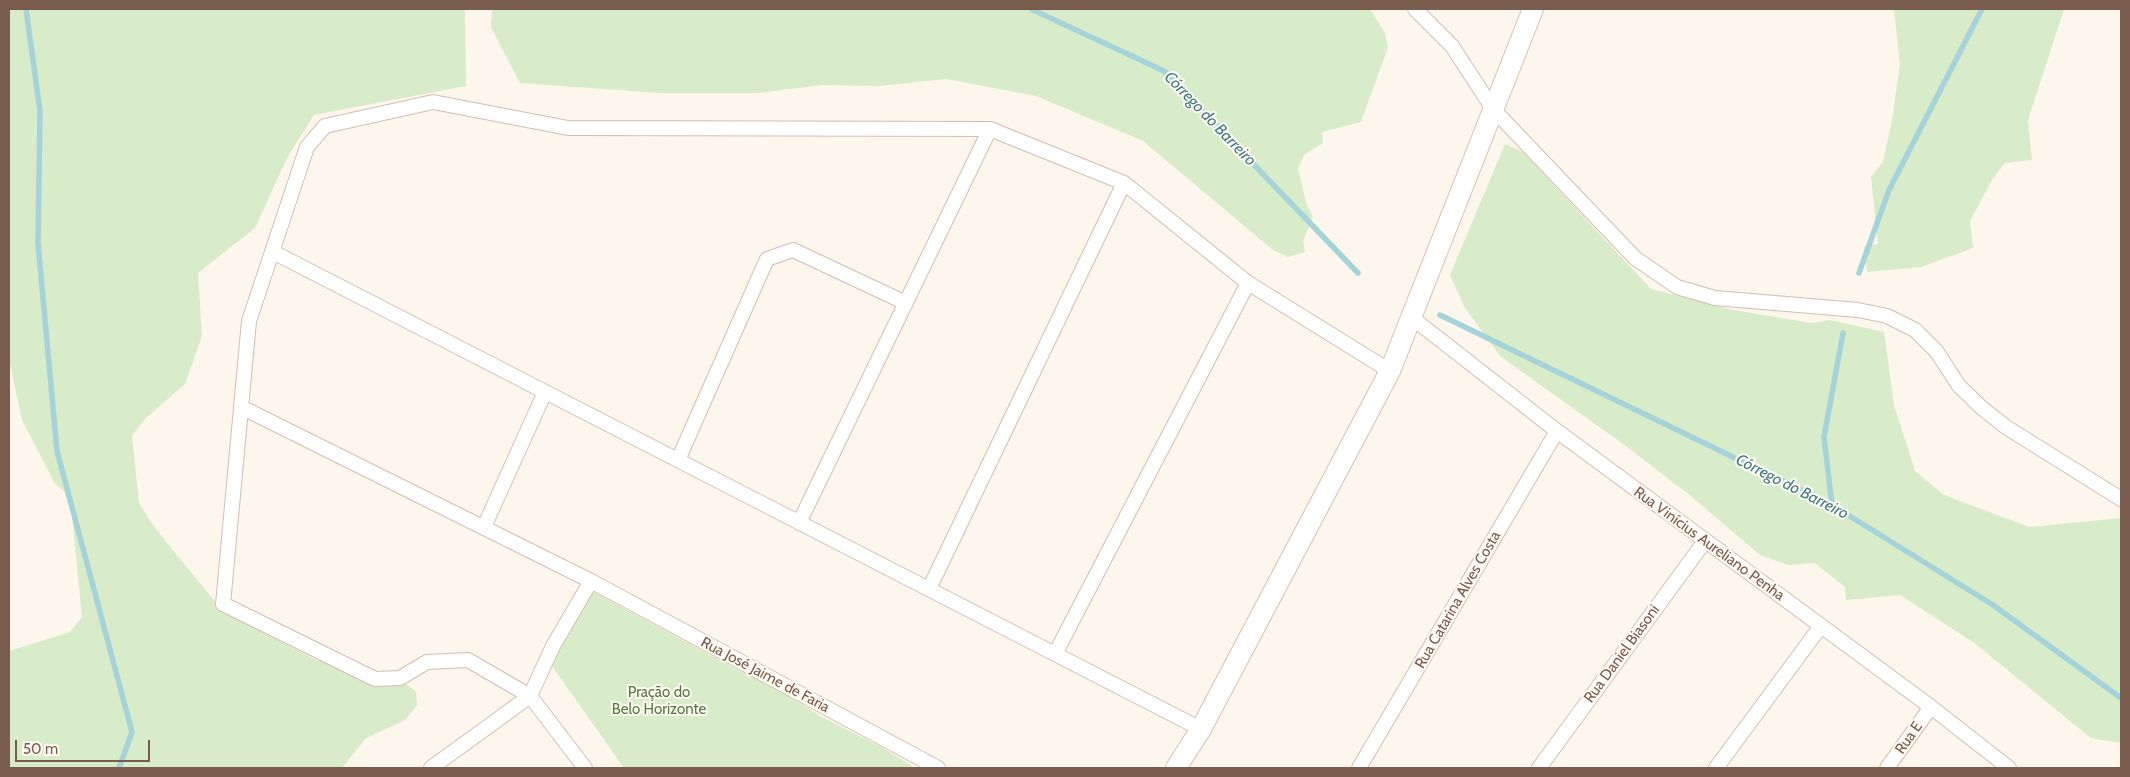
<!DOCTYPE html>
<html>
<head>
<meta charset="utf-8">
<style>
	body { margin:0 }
	#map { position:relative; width:2130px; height:777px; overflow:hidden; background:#fdf6ec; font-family:Cabin,sans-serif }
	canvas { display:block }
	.frame { position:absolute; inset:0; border:10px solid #7a5c4d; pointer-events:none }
	.scale { position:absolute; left:15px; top:740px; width:135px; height:22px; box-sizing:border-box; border:2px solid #7a5c4d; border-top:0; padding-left:6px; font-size:15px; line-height:18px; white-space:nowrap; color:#7a5c4d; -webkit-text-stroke:4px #fffaf3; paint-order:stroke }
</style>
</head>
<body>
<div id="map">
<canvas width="2130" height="777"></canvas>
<div class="frame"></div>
<div class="scale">50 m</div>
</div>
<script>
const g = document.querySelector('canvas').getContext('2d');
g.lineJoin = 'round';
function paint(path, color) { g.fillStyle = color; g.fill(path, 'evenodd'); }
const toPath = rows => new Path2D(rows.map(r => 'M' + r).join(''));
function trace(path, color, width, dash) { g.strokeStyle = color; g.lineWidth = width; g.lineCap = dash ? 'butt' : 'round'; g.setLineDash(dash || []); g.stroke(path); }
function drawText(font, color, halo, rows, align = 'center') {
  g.font = font + ' Cabin,sans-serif'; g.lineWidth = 4; g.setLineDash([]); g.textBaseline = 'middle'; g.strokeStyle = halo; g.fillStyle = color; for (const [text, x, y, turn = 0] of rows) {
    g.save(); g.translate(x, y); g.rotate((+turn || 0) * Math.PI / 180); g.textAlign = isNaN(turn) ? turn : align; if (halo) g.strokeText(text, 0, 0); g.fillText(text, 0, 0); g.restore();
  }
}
const green = toPath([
	[9,9,465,9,466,86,314,115,287,158,255,228,198,273,202,336,185,384,144,420,132,436,139,503,155,528,217,604,232,616,318,661,345,658,401,680,416,692,417,705,405,720,366,738,342,768,9,768,9,651,70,632,82,617,70,496,55,484,22,420,9,360],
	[492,9,1370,9,1385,33,1388,47,1361,122,1322,132,1323,143,1304,155,1298,168,1306,203,1313,217,1303,241,1305,252,1288,257,1273,250,1143,141,1036,96,946,79,879,86,823,85,758,93,659,93,520,83,491,27],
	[1894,9,2064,9,2028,120,2032,160,2005,163,1993,178,1970,221,1973,248,1921,267,1867,272,1864,246,1878,244,1871,177,1883,162,1892,120,1900,65],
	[1505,144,1523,152,1651,289,1733,310,1811,323,1830,320,1884,332,1894,405,1915,471,1944,495,2029,527,2121,518,2121,743,2091,738,1973,642,1900,595,1846,600,1845,587,1815,563,1788,565,1760,555,1692,497,1626,446,1500,356,1465,308,1450,275],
	[592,591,738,670,777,688,820,716,883,748,915,768,624,768,552,666,564,640]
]);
const stream = toPath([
	[26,9,40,111,38,243,57,451,132,732,119,768],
	[1031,9,1164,71,1358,273],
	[1859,273,1889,190,1982,9],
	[1440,315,1832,505,1993,605,2121,698],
	[1832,505,1824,437,1843,333]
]);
const street = toPath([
	[1415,9,1452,46,1493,109,1635,258,1677,287,1715,298,1858,310,1887,316,1915,330,1937,352,1959,386,1982,408,2006,427,2121,499],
	[273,252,1201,729],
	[1411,317,1557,431,1931,707,2009,768],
	[241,407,591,581,938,768],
	[678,460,767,259,793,250,906,303],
	[799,523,990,129],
	[484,527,545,392],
	[929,589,1124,183],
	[1055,654,1248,283],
	[431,768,530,696,553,646,591,581],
	[585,768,530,696,468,660,427,662,400,678,375,679,223,604,249,321,307,147,325,126,433,102,568,128,990,129,1124,183,1248,283,1390,371],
	[1359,768,1557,431],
	[1539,768,1705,541],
	[1716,768,1821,626],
	[1887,768,1931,707]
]);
const secondary = toPath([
	[1176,768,1201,729,1390,371,1533,9]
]);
const streetNames = [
	["Rua Vinícius Aureliano Penha",1709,544,36],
	["Rua Catarina Alves Costa",1458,600,-60],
	["Rua Daniel Biasoni",1622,654,-54],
	["Rua José Jaime de Faria",765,675,28],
	["Rua E",1909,738,-55]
];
const parkNames = [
	["Pração do",659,693],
	["Belo Horizonte",659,710]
];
const waterNames = [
	["Córrego do Barreiro",1210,119,46],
	["Córrego do Barreiro",1792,487,27]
];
paint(green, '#d8ecc9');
trace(stream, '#a5d3da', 5.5);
trace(street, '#d1beb0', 16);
trace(secondary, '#d6c0b0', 22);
trace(street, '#fff', 14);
trace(secondary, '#fff', 20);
drawText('15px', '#7a5c4d', '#fffaf3', streetNames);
drawText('15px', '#537a41', '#fffaf3', parkNames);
drawText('italic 16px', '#437c86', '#fffaf3', waterNames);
</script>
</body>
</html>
